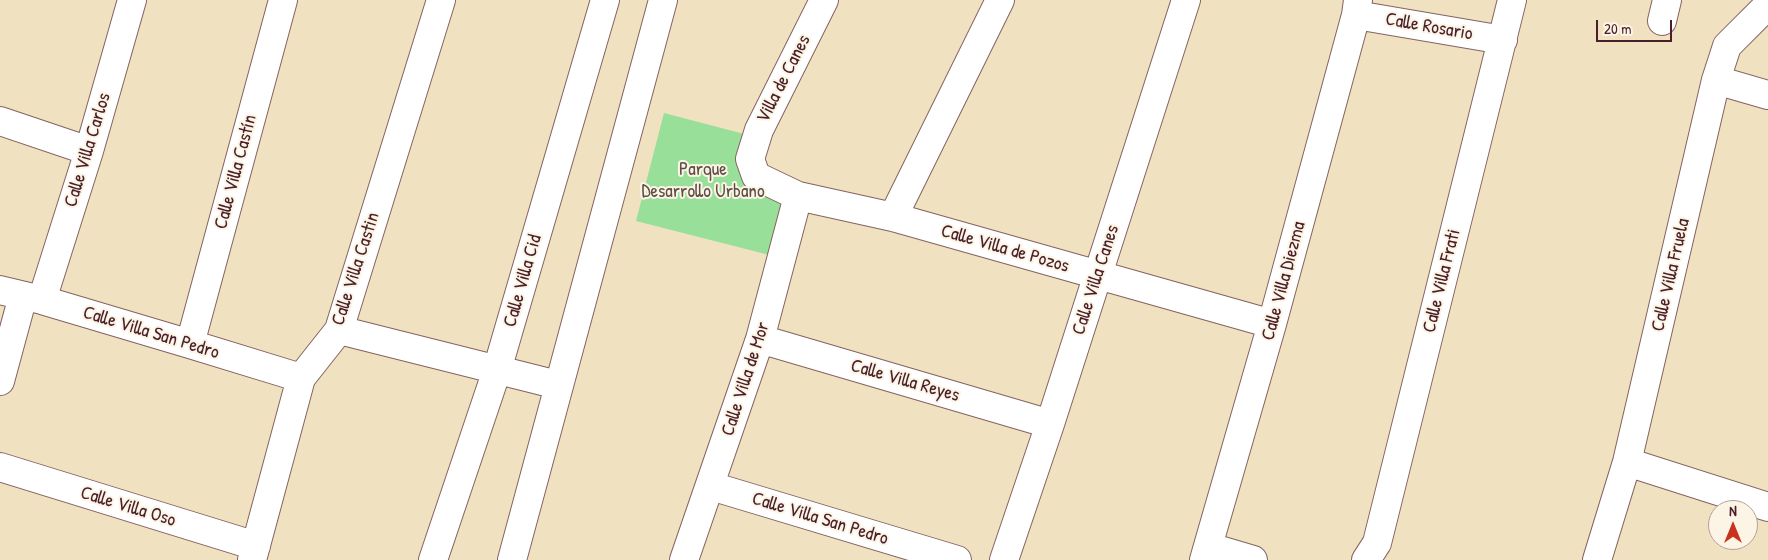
<!DOCTYPE html>
<html>
<head>
<meta charset="utf-8">
<style>
	body { margin:0 }
	#map { position:relative; width:1768px; height:560px; overflow:hidden; background:#f0e1c1; font-family:"Patrick Hand",sans-serif }
	canvas { display:block }
	.north { position:absolute; left:1708px; top:500px; width:50px; height:50px; box-sizing:border-box; background:#fcf5e5; border:1px solid #b59f9b; border-radius:50%; rotate:0deg; font-size:14px; font-weight:700; line-height:20px; text-align:center; color:#4a1f2b }
	.north::after { content:''; display:block; margin:auto; width:18px; height:22px; background:#c8321e; clip-path:polygon(50% 0,100% 100%,50% 72%,0 100%) }
	.scale { position:absolute; left:1596px; top:20px; width:76px; height:22px; box-sizing:border-box; border:2px solid #4a1f2b; border-top:0; padding-left:6px; font-size:15px; line-height:18px; white-space:nowrap; color:#4a1f2b; -webkit-text-stroke:4px #fcf5e5; paint-order:stroke }
</style>
</head>
<body>
<div id="map">
<canvas width="1768" height="560"></canvas>
<div class="north">N</div>
<div class="scale">20 m</div>
</div>
<script>
const g = document.querySelector('canvas').getContext('2d');
g.lineJoin = 'round';
function paint(path, color) { g.fillStyle = color; g.fill(path, 'evenodd'); }
const toPath = rows => new Path2D(rows.map(r => 'M' + r).join(''));
function trace(path, color, width, dash) { g.strokeStyle = color; g.lineWidth = width; g.lineCap = dash ? 'butt' : 'round'; g.setLineDash(dash || []); g.stroke(path); }
function drawText(font, color, halo, rows, align = 'center') {
  g.font = font + ' "Patrick Hand",sans-serif'; g.lineWidth = 4; g.setLineDash([]); g.textBaseline = 'middle'; g.strokeStyle = halo; g.fillStyle = color; for (const [text, x, y, turn = 0] of rows) {
    g.save(); g.translate(x, y); g.rotate((+turn || 0) * Math.PI / 180); g.textAlign = isNaN(turn) ? turn : align; if (halo) g.strokeText(text, 0, 0); g.fillText(text, 0, 0); g.restore();
  }
}
const green = toPath([
	[664,113,767,140,755,167,813,186,789,260,636,221]
]);
const minor = toPath([
	[824,0,759,130,750,159,756,176,798,196,893,217,1272,324],
	[1356,15,1503,40],
	[1662,21,1667,0],
	[1716,80,1768,95],
	[0,121,89,151],
	[893,217,1000,0],
	[0,290,42,300,190,344,301,378],
	[42,300,89,151,132,0],
	[339,330,558,385],
	[760,339,1050,424],
	[190,344,283,0],
	[0,381,23,296],
	[1627,462,1768,507],
	[0,467,256,546],
	[711,486,957,560],
	[1209,547,1253,560],
	[252,560,301,378,339,330,441,0],
	[433,560,497,370,605,0],
	[512,560,663,0],
	[684,560,760,339,798,196],
	[1004,560,1050,424,1186,0],
	[1204,560,1272,324,1356,15,1358,0],
	[1366,560,1377,543,1512,0],
	[1597,560,1627,462,1716,80,1727,46,1768,5]
]);
const streetNames = [
	["Calle Rosario",1429,27,10],
	["Villa de Canes",784,79,-63],
	["Calle Villa Carlos",88,150,-73],
	["Calle Villa Castín",236,172,-75],
	["Calle Villa de Pozos",1005,249,16],
	["Calle Villa Castin",356,269,-72],
	["Calle Villa Fruela",1671,275,-77],
	["Calle Villa Canes",1096,280,-72],
	["Calle Villa Cid",523,281,-74],
	["Calle Villa Diezma",1284,281,-75],
	["Calle Villa Frati",1442,281,-76],
	["Calle Villa San Pedro",151,333,17],
	["Calle Villa de Mor",746,379,-72],
	["Calle Villa Reyes",905,381,16],
	["Calle Villa Oso",128,507,17],
	["Calle Villa San Pedro",820,519,17]
];
const parkNames = [
	["Parque",703,170],
	["Desarrollo Urbano",703,192]
];
paint(green, '#98df99');
trace(minor, '#846360', 30);
trace(minor, '#fff', 28);
drawText('19px', '#4a1f2b', '#fcf5e5', streetNames);
drawText('19px', '#5e4f46', '#fcf5e5', parkNames);
</script>
</body>
</html>
